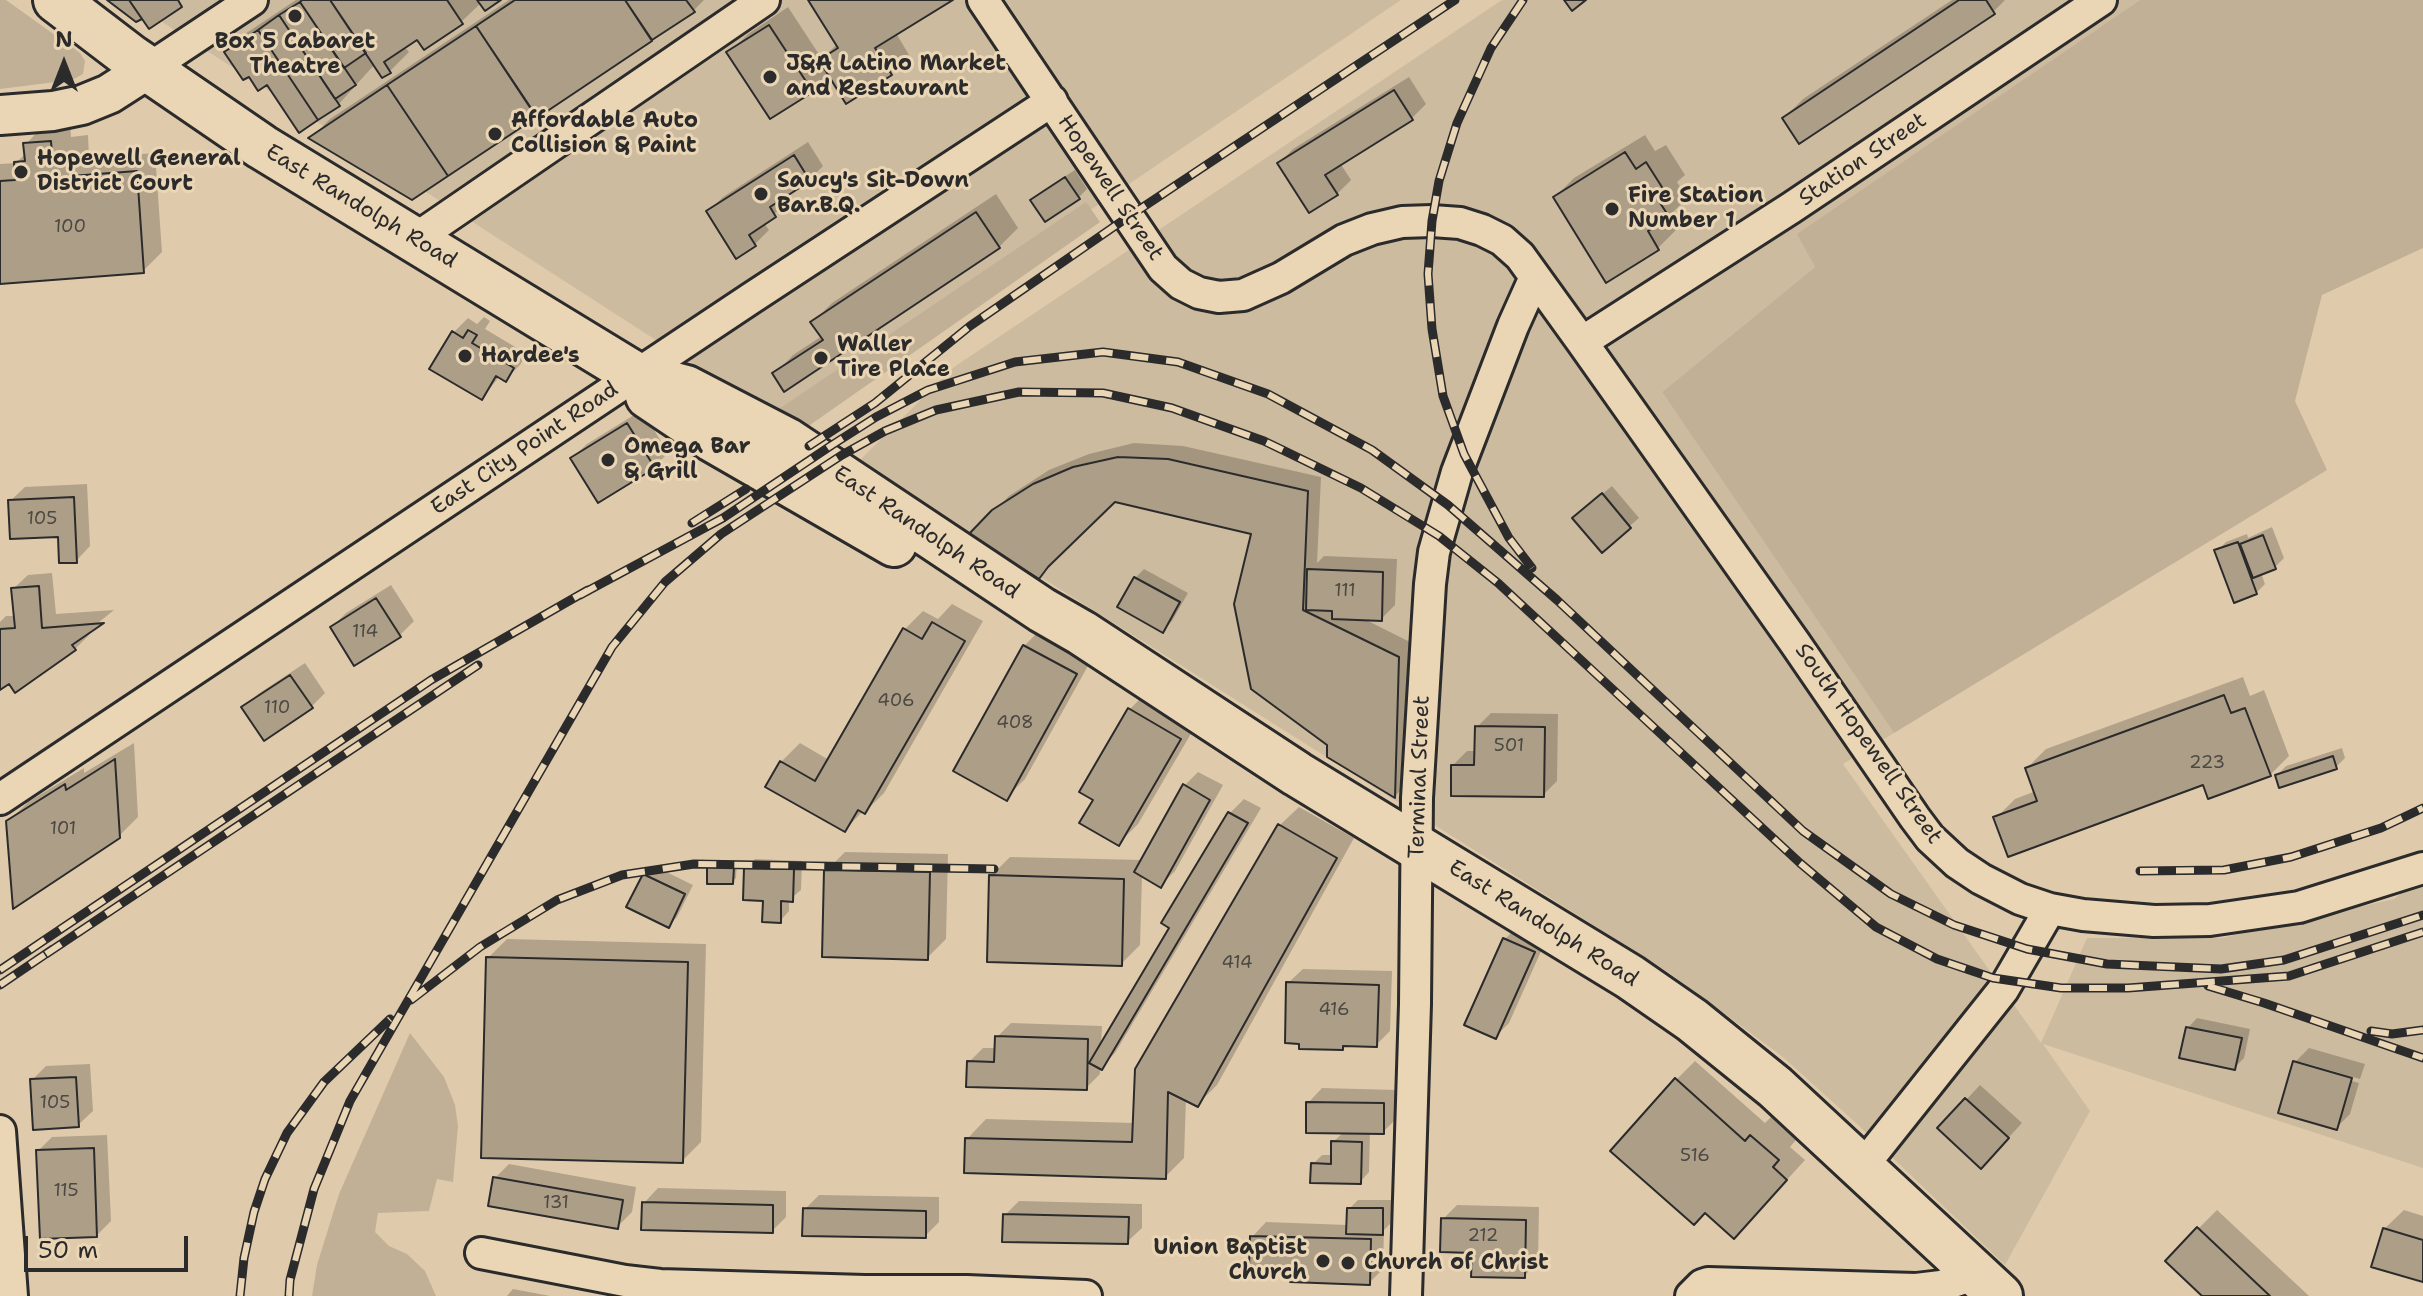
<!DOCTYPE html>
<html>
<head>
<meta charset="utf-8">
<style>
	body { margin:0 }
	#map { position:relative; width:2423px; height:1296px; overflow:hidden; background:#dfcbac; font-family:"Shantell Sans",sans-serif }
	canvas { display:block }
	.north { position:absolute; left:24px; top:24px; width:80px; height:80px; -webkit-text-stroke:6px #ead5b4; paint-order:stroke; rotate:0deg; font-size:22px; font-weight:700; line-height:32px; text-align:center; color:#2b2b2b }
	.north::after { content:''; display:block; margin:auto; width:28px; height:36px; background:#2b2b2b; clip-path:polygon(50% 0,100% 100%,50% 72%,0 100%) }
	.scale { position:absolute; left:24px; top:1236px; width:164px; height:36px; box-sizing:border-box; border:4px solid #2b2b2b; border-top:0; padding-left:10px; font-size:24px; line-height:28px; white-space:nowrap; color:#2b2b2b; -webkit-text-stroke:6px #ead5b4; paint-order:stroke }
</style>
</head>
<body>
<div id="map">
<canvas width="2423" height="1296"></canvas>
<div class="north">N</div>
<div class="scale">50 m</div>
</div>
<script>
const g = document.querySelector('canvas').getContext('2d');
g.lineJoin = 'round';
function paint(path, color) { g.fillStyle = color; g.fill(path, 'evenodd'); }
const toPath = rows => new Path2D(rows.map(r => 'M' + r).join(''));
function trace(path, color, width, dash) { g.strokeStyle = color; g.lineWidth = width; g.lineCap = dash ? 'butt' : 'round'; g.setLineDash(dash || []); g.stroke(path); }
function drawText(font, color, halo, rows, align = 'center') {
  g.font = font + ' "Shantell Sans",sans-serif'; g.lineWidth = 6; g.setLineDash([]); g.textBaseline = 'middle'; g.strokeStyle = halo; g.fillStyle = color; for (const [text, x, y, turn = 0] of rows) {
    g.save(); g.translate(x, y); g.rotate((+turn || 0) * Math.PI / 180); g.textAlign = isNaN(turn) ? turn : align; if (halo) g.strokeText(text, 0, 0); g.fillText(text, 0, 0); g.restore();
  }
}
const built = toPath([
	[128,0,1401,0,780,420],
	[1502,0,2140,0,1798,234,1815,267,1662,392,1894,733,1843,764,2041,1043,2087,938,2222,938,2394,899,2423,877,2423,1168,2043,1044,2090,1111,2005,1265,1856,1123,1783,1057,1671,974,858,462,954,367]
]);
const green = toPath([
	[0,0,6,0,80,53,85,61,83,74,72,80,0,89],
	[2140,0,2423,0,2423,248,2322,295,2295,401,2327,470,1894,733,1662,392,1815,267,1797,234],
	[1086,202,1100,222,800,432,770,415],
	[410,1033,444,1077,455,1105,458,1126,453,1182,437,1179,429,1211,378,1213,375,1232,389,1246,407,1254,425,1271,436,1296,312,1296,317,1265,339,1194]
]);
const shadow = toPath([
	[296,0,498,0,482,2,461,22,418,37,404,46,409,52,390,71,375,64,338,105,268,82,249,74,226,53,245,34],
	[509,0,704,0,693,11,412,197,312,137,330,119],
	[811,0,949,0,896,33,909,55,890,74,829,73,812,90,729,53,748,34,788,7,822,59,838,43],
	[1952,0,2005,0,1993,12,1784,118,1803,99],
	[1409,77,1426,104,1412,118,1340,163,1351,180,1337,194,1279,163,1293,149],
	[70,123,71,137,88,135,89,158,155,153,162,252,143,271,0,282,0,164,16,163,26,153,26,144,45,124],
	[1645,135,1655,151,1666,145,1685,175,1677,182,1687,198,1669,216,1677,229,1658,248,1607,280,1555,197,1574,178],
	[808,142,823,166,809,180,785,195,789,201,764,223,769,230,755,244,709,211,723,197],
	[1075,170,1087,189,1078,198,1033,200,1042,191],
	[996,194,1018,228,999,247,775,374,793,355,822,336,813,322,832,303],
	[484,317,490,321,485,329,527,354,520,365,506,379,500,376,482,398,454,332,468,318,477,324],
	[642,410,668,453,654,467,572,458,587,444],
	[1134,443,1183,446,1321,477,1317,563,1324,556,1397,559,1395,605,1381,619,1362,618,1412,643,1409,782,1395,796,1329,744,1253,532,1115,500,1060,552,1039,576,971,534,1009,496,1049,470,1089,454],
	[87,484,90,546,76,561,60,535,10,501,25,487],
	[1612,486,1639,518,1602,550,1584,509],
	[2272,527,2284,558,2275,567,2261,573,2265,584,2256,593,2217,551,2226,542,2247,534,2248,538],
	[1144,569,1188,593,1172,621,1163,630,1135,578],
	[52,573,56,614,114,610,87,632,89,635,75,649,0,688,0,622,6,616,16,616,13,589,28,575],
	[391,585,414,621,400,635,332,627,346,613],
	[952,604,983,621,884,793,865,812,863,811,845,830,768,786,781,762,800,743,829,760,904,630,923,611,938,619],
	[1043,627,1094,655,1025,779,1006,798,1024,646],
	[305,663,325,693,311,707,244,708,258,694],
	[2243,677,2250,696,2264,690,2289,756,2270,775,2204,783,1996,818,2015,799,2036,791,2027,768,2046,749],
	[1148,691,1199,720,1138,824,1119,843,1095,799,1129,710],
	[1491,713,1558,714,1557,781,1543,795,1453,765,1467,751,1476,751,1477,727],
	[134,743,138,817,119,836,8,822,28,802,84,768,84,773],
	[2342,748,2345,758,2336,767,2277,775,2286,766],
	[1198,772,1223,785,1175,871,1161,885,1142,875,1140,945,1121,964,991,876,1010,857,1143,860,1184,786],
	[1244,799,1261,808,1115,1053,1100,1068,1100,1074,1086,1088,969,1062,983,1048,996,1048,997,1037,1011,1023,1102,1026,1101,1046,1171,927,1164,923,1230,813],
	[1299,807,1354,838,1217,1085,1198,1104,1186,1098,1184,1158,1165,1177,967,1139,986,1119,1135,1123,1280,825],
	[845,852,948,854,946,939,927,958,826,871],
	[755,859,802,861,801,890,789,900,789,911,780,921,746,869],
	[713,864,737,864,736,878,732,882,709,868],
	[654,866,693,885,677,917,668,926,644,875],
	[1519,925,1547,938,1509,1023,1495,1037,1467,1024,1505,939],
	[507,939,706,944,701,1142,682,1161,488,958],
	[1303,969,1392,971,1390,1031,1376,1045,1346,1044,1343,1048,1288,983],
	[2197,1018,2250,1029,2244,1058,2235,1067,2188,1028],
	[2309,1048,2365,1064,2360,1079,2301,1062,2301,1066,2359,1083,2350,1114,2336,1128,2295,1062],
	[1695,1061,1765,1123,1771,1117,1796,1140,1790,1147,1805,1160,1753,1217,1676,1080],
	[90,1064,93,1111,78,1125,32,1080,46,1066],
	[1980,1085,2022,1123,1995,1152,1940,1128],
	[1322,1088,1397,1090,1397,1118,1383,1132,1370,1132,1369,1172,1360,1182,1313,1164,1322,1155,1333,1155,1333,1142,1344,1132,1308,1103],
	[107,1135,111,1221,97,1235,38,1151,52,1137],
	[509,1164,636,1187,632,1212,618,1226,495,1178],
	[658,1188,786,1191,786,1217,772,1231,644,1203],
	[819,1195,939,1197,939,1222,925,1236,805,1209],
	[1358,1200,1392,1200,1391,1223,1384,1230,1383,1269,1369,1283,1252,1237,1266,1222,1348,1225,1349,1209],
	[1019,1201,1142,1204,1142,1228,1127,1242,1005,1215],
	[1457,1205,1539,1207,1538,1262,1524,1276,1443,1219],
	[2217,1210,2309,1296,2205,1296,2198,1229],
	[2404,1210,2423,1216,2423,1280,2384,1229],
	[513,1289,550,1296,507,1296]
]);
const building = toPath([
	[107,0,129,0,142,19,136,22,107,0],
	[129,0,178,0,182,7,149,29,129,0],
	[302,0,330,0,366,53,344,68,300,2,302,0],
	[330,0,447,0,463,24,424,50,417,40,384,62,391,73,382,78,330,0],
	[477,0,501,0,485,11,477,0],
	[515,0,625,0,652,41,537,118,476,26,515,0],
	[625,0,686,0,695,12,652,40,625,0],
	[808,0,953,0,875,48,892,75,846,104,819,60,838,48,808,0],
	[1564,0,1586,0,1572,11,1564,0],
	[1959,0,1986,0,1995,14,1799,144,1782,118,1959,0],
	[300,2,356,85,335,99,279,15,300,2],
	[279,15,340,106,318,120,258,30,279,15],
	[769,25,813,92,770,119,726,52,769,25],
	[476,26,537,117,448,176,387,85,476,26],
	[258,30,318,120,299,133,267,85,258,91,249,77,243,80,224,52,258,30],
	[387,85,448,176,412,200,308,138,387,85],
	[1394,90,1413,120,1325,175,1338,195,1309,213,1277,163,1394,90],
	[51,141,52,155,69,153,71,176,137,171,144,273,0,284,0,181,15,180,14,162,25,161,23,143,51,141],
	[1625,152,1636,169,1646,162,1667,195,1658,200,1670,218,1648,231,1659,250,1606,283,1553,197,1625,152],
	[794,155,810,181,770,207,776,217,749,235,756,246,736,259,706,211,794,155],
	[1065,177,1080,199,1045,222,1030,200,1065,177],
	[976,212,1000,248,784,392,772,373,823,340,810,322,976,212],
	[468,330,477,335,472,343,514,368,506,382,496,376,482,400,429,369,452,331,463,338,468,330],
	[627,423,655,468,598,503,570,458,627,423],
	[1118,457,1168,459,1308,491,1303,610,1399,657,1395,798,1327,757,1327,745,1251,689,1234,604,1251,534,1115,502,1048,567,1039,579,968,535,992,510,1033,484,1073,467,1118,457],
	[1602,493,1631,528,1602,553,1572,518,1602,493],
	[74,497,77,563,59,563,58,537,10,539,8,500,74,497],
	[2263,535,2276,569,2253,578,2240,544,2263,535],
	[2238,542,2257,594,2234,603,2214,550,2238,542],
	[1307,569,1383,572,1382,621,1332,619,1332,611,1306,610,1307,569],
	[1134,577,1180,602,1163,633,1117,607,1134,577],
	[39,586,42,628,104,623,72,645,76,650,15,693,9,684,0,690,0,629,15,628,11,588,39,586],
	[376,598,401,637,354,666,330,627,376,598],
	[932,622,965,641,865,814,858,810,845,832,765,787,780,761,815,781,903,628,922,639,932,622],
	[1023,645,1077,674,1007,801,953,771,1023,645],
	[290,675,313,708,264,741,241,707,290,675],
	[2224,695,2231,713,2245,708,2271,776,2208,799,2203,785,2008,857,1993,817,2037,801,2025,768,2224,695],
	[1128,708,1181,739,1119,846,1079,823,1093,800,1079,792,1128,708],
	[1475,726,1545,727,1544,797,1451,796,1451,765,1474,765,1475,726],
	[2333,756,2337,769,2279,788,2275,775,2333,756],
	[115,759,120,838,13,909,6,821,65,784,66,790,115,759],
	[1183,784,1210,800,1161,888,1134,872,1183,784],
	[1228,812,1248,823,1102,1070,1089,1063,1169,928,1161,923,1228,812],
	[1278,824,1337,858,1198,1107,1168,1092,1166,1179,964,1173,965,1138,1132,1142,1135,1069,1278,824],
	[707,867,734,867,733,884,707,884,707,867],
	[744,868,794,869,793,902,781,901,781,923,762,922,763,901,743,900,744,868],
	[824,870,930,872,928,960,822,957,824,870],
	[643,874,685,894,669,928,626,907,643,874],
	[989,875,1124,879,1122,966,987,962,989,875],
	[1503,938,1535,952,1496,1039,1464,1025,1503,938],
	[486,957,688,962,683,1163,481,1158,486,957],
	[1286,982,1379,985,1377,1047,1343,1046,1343,1050,1299,1049,1299,1044,1285,1043,1286,982],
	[2186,1027,2242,1038,2235,1070,2179,1058,2186,1027],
	[995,1036,1088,1039,1087,1090,966,1087,967,1061,994,1062,995,1036],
	[2293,1061,2352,1078,2337,1130,2278,1113,2293,1061],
	[76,1077,79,1127,33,1130,30,1079,76,1077],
	[1675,1078,1745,1141,1750,1135,1779,1160,1773,1167,1787,1180,1734,1239,1705,1213,1694,1225,1610,1151,1675,1078],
	[1965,1098,2009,1138,1981,1169,1937,1128,1965,1098],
	[1306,1102,1384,1103,1384,1134,1306,1133,1306,1102],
	[1331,1141,1362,1142,1361,1184,1310,1183,1311,1163,1331,1164,1331,1141],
	[94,1148,97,1237,40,1239,36,1150,94,1148],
	[493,1177,623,1200,618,1229,488,1206,493,1177],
	[642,1202,773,1205,773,1233,641,1230,642,1202],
	[803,1208,926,1211,926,1238,802,1236,803,1208],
	[1347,1208,1383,1208,1383,1235,1346,1234,1347,1208],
	[1003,1214,1129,1217,1128,1244,1002,1242,1003,1214],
	[1441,1218,1526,1220,1525,1278,1471,1277,1472,1253,1440,1252,1441,1218],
	[2197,1227,2270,1296,2202,1296,2165,1261,2197,1227],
	[2383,1228,2423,1240,2423,1282,2371,1267,2383,1228],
	[1250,1236,1371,1239,1370,1285,1290,1282,1290,1268,1249,1267,1250,1236]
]);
const minor = toPath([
	[983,0,1163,268,1181,284,1199,293,1219,297,1243,295,1281,278,1344,240,1372,229,1402,222,1432,221,1460,223,1482,230,1502,240,1520,256,1582,342,1795,643,1915,818,1930,838,1957,863,1981,879,2020,899,2050,909,2083,915,2154,921,2210,920,2299,907,2423,868],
	[148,69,252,0],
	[415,239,764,0],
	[1582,342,1791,208,2101,0],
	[0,799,750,299,1052,101],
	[0,1131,12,1296],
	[1862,1167,2003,990,2050,909],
	[481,1253,625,1281,660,1285,865,1291,967,1291,1086,1296],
	[1406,1296,1415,1004,1417,798,1430,584,1434,552,1457,472,1513,326,1535,277],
	[1691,1296,1702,1285,1708,1283,1916,1289,1941,1286,1977,1274]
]);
const major = toPath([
	[0,115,53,111,82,105,109,94,148,69]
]);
const highway = toPath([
	[56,0,132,58,262,147,636,375,686,388,788,441,1042,610,1082,633,1297,774,1630,977,1692,1020,1775,1087,2000,1296],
	[648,396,712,439,894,544]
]);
const rail = toPath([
	[1523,0,1491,48,1457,123,1439,181,1432,221,1428,274,1432,329,1443,396,1464,454,1509,538,1532,568],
	[809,446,875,403,970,326,1128,217,1455,0],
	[692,523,746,489],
	[580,595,723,518,832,445,876,417,928,390,1015,362,1103,352,1178,362,1268,394,1372,450,1448,505,1557,600,1803,831,1891,894,1954,925,2027,949,2107,964,2221,969,2284,960,2423,915],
	[2140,871,2224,870,2291,857,2381,828,2423,808],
	[46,954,478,665],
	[0,970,431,680,588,590],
	[0,985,53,949],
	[2208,986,2264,1003,2423,1058],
	[411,1000,480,947,557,900,622,875,694,864,994,869],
	[2371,1031,2392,1034,2423,1030],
	[240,1296,244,1258,254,1212,265,1179,287,1133,324,1082,390,1019],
	[289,1296,290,1280,314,1189,350,1101,612,647,665,582,721,534,842,455,885,431,936,410,1019,392,1103,393,1172,408,1264,441,1361,488,1439,536,1498,583,1800,863,1876,927,1937,959,1993,978,2061,988,2128,988,2289,976,2423,932]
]);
const markers = [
	[295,16,8,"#2b2b2b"],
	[770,77,8,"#2b2b2b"],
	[495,134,8,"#2b2b2b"],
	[21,172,8,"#2b2b2b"],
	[761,194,8,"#2b2b2b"],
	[1612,209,8,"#2b2b2b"],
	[465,356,8,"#2b2b2b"],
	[821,358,8,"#2b2b2b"],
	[608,460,8,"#2b2b2b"],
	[1323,1261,8,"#2b2b2b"],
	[1348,1263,8,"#2b2b2b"]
];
const numberNames = [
	["100",70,227],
	["105",42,519],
	["111",1345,591],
	["114",365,632],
	["406",896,701],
	["110",277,708],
	["408",1015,723],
	["501",1509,746],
	["223",2207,763],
	["101",63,829],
	["414",1237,963],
	["416",1334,1010],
	["105",55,1103],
	["516",1695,1156],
	["115",66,1191],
	["131",556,1203],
	["212",1483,1236]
];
const poiNames = [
	["Box 5 Cabaret",295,42,"center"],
	["Theatre",295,67,"center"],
	["J&A Latino Market",786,64],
	["and Restaurant",786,89],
	["Affordable Auto",511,121],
	["Collision & Paint",511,146],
	["Hopewell General",37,159],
	["District Court",37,184],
	["Saucy's Sit-Down",777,181],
	["Bar.B.Q.",777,206],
	["Fire Station",1628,196],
	["Number 1",1628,221],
	["Waller",837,345],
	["Tire Place",837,370],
	["Hardee's",481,356],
	["Omega Bar",624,447],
	["& Grill",624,472],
	["Union Baptist",1307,1248,"right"],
	["Church",1307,1273,"right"],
	["Church of Christ",1364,1263]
];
const streetNames = [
	["Station Street",1863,160,-34],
	["Hopewell Street",1110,188,56],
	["East Randolph Road",361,207,31],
	["East City Point Road",525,449,-34],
	["East Randolph Road",926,533,34],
	["South Hopewell Street",1868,744,55],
	["Terminal Street",1420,777,-88],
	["East Randolph Road",1543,924,32]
];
paint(built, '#cdbb9f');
paint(green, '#c1b096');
paint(shadow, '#0003');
paint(building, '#ad9e88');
trace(building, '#2b2b2b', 2);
trace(minor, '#2b2b2b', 36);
trace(major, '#2b2b2b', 44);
trace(highway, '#2b2b2b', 50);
trace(minor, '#ead5b4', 30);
trace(major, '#ead5b4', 38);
trace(highway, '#ead5b4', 44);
trace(rail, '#2b2b2b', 9);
trace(rail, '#ead5b4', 6, [18]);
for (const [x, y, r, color] of markers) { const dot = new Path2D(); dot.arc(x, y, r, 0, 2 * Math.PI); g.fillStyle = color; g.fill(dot); trace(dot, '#ead5b4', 3); }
drawText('18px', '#4c4842', null, numberNames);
drawText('bold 22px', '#2b2b2b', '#ead5b4', poiNames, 'left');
drawText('22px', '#2b2b2b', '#ead5b4', streetNames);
</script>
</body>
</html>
